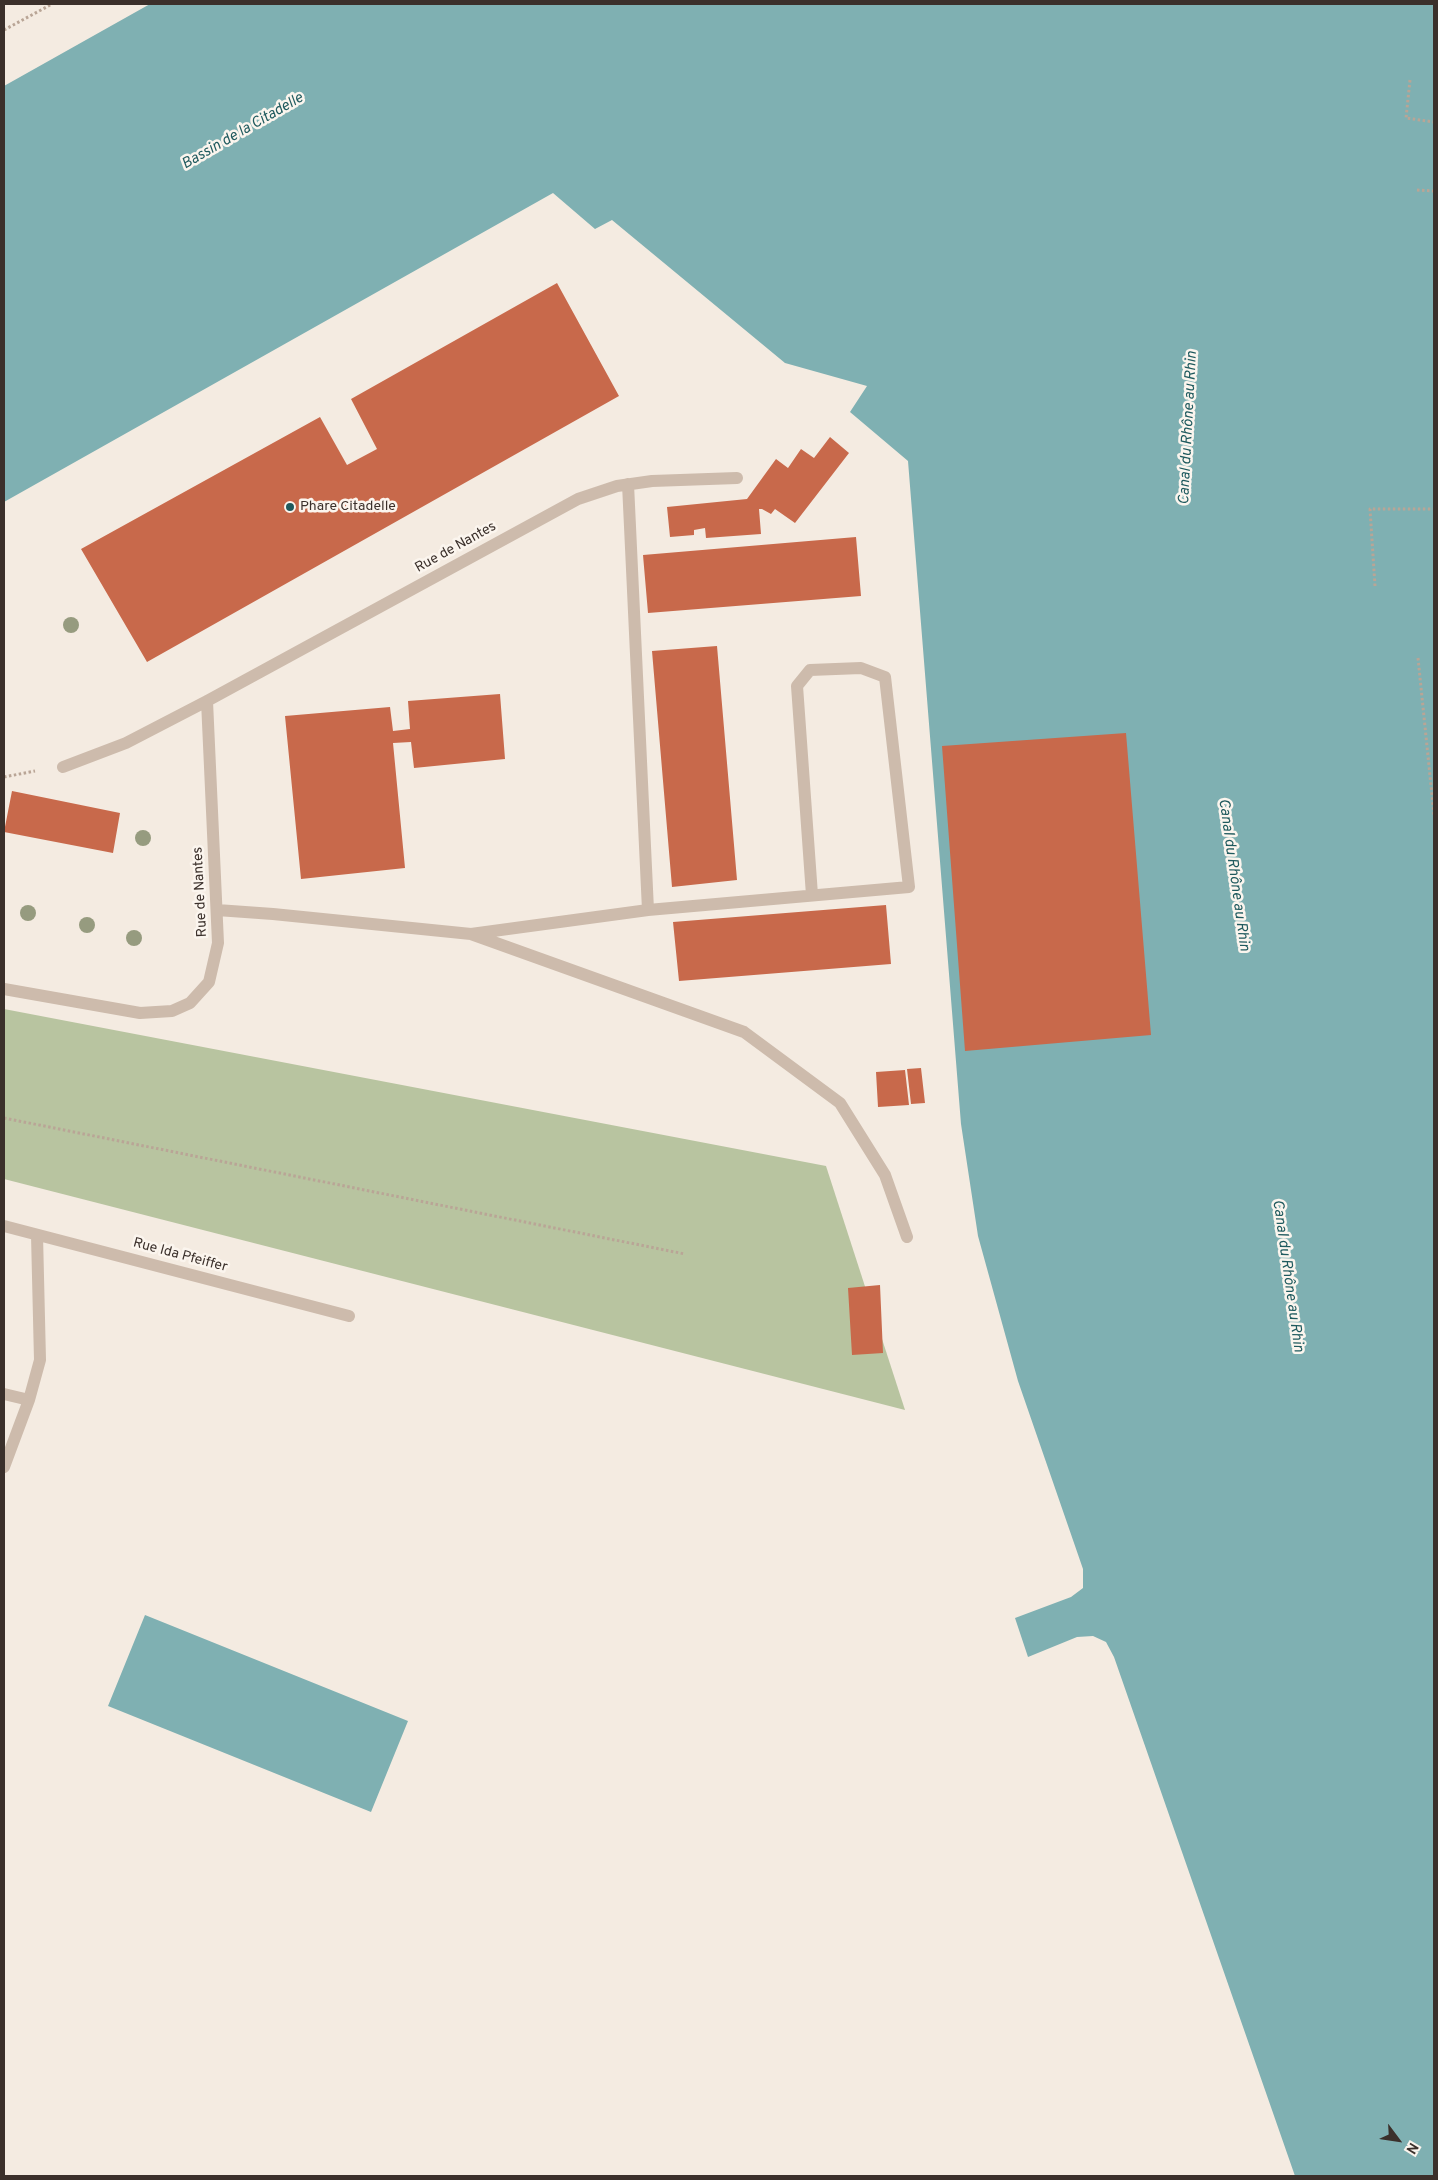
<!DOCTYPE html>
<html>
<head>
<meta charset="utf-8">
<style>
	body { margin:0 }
	#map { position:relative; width:1438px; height:2180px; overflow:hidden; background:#f4ebe1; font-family:Overpass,sans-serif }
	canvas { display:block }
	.frame { position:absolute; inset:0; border:5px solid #3b302b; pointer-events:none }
	.north { position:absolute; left:1373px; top:2115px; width:50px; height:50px; -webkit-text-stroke:4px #fbf5ee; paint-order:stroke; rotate:121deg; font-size:14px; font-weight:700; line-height:20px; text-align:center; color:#3b302b }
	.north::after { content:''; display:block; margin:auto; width:18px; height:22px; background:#3b302b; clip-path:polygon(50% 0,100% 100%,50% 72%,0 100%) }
</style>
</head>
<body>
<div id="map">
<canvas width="1438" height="2180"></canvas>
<div class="frame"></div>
<div class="north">N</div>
</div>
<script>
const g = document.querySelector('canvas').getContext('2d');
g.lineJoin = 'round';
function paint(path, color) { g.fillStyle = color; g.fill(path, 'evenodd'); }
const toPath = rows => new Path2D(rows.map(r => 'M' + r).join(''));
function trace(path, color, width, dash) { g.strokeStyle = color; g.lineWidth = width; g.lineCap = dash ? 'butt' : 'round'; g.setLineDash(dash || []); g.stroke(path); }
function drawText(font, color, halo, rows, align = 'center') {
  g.font = font + ' Overpass,sans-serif'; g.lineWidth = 5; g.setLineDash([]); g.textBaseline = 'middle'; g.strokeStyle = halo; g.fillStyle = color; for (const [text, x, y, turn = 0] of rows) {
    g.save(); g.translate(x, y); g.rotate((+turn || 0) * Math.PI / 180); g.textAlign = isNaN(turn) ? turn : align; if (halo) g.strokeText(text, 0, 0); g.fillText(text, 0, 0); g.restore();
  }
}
const green = toPath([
	[4,1009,826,1166,905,1410,4,1179]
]);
const water = toPath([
	[150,4,1434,4,1434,2176,1295,2176,1114,1657,1106,1642,1093,1636,1077,1637,1028,1657,1015,1618,1071,1597,1083,1588,1083,1569,1018,1381,978,1236,961,1124,908,461,850,412,867,386,785,363,612,220,595,229,553,193,4,502,4,86],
	[145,1615,408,1721,371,1812,108,1706]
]);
const building = toPath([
	[557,283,619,396,147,662,81,549,320,417,347,465,377,449,351,399],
	[830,437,849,453,795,523,775,509,771,514,762,509,759,509,761,534,706,538,705,528,694,530,694,535,670,537,667,507,747,499,776,459,788,468,801,449,814,458],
	[856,537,861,596,648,613,643,555],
	[717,646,737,880,672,887,652,651],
	[500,694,505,759,414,768,411,742,393,743,405,868,301,879,285,716,390,707,393,731,410,729,408,701],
	[1126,733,1151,1035,965,1051,942,746],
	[12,791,120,813,113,853,4,832],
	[886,905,891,964,679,981,673,922],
	[921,1068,925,1103,911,1104,907,1069],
	[905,1070,909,1105,878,1107,876,1072],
	[880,1285,883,1353,852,1355,848,1288]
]);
const path = toPath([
	[4,30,52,4],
	[1410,80,1406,118,1434,122],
	[1417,190,1434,191],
	[1375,586,1370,509,1434,509],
	[1418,658,1434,815],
	[4,777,35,771],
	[4,1118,685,1254]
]);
const minor = toPath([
	[628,484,648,910,909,887,885,677,861,668,810,670,797,686,812,895],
	[63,767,126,743,207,701,578,499,617,486,652,481,737,478],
	[217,910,273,914,471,934,648,910],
	[471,934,744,1032,840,1103,885,1175,907,1237],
	[4,989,140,1013,172,1011,190,1003,209,982,218,943,207,701],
	[4,1226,349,1316],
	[4,1394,29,1400],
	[4,1467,29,1400,40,1360,37,1235]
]);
const trees = [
	[71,625],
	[143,838],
	[28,913],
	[87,925],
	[134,938]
];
const markers = [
	[290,507,5,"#1f5a5e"]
];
const poiNames = [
	["Phare Citadelle",300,507]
];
const streetNames = [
	["Rue de Nantes",456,548,-29],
	["Rue de Nantes",201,892,-93],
	["Rue Ida Pfeiffer",180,1256,15]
];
const waterNames = [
	["Bassin de la Citadelle",243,132,-30],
	["Canal du Rhône au Rhin",1189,428,-87],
	["Canal du Rhône au Rhin",1233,875,82],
	["Canal du Rhône au Rhin",1287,1276,82]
];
paint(green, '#b8c4a0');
paint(water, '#7fb0b2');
paint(building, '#c8694b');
trace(path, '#b9a596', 3, [2.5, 2.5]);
trace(minor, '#cdbbac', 12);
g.fillStyle = '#969b7f';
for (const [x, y] of trees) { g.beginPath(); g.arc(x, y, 8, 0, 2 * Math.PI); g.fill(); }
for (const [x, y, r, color] of markers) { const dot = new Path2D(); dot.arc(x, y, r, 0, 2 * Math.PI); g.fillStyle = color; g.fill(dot); trace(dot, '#fbf5ee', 2); }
drawText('14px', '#3b302b', '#fbf5ee', poiNames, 'left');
drawText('14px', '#3b302b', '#fbf5ee', streetNames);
drawText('italic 15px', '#1f5a5e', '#fbf5ee', waterNames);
</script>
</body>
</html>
